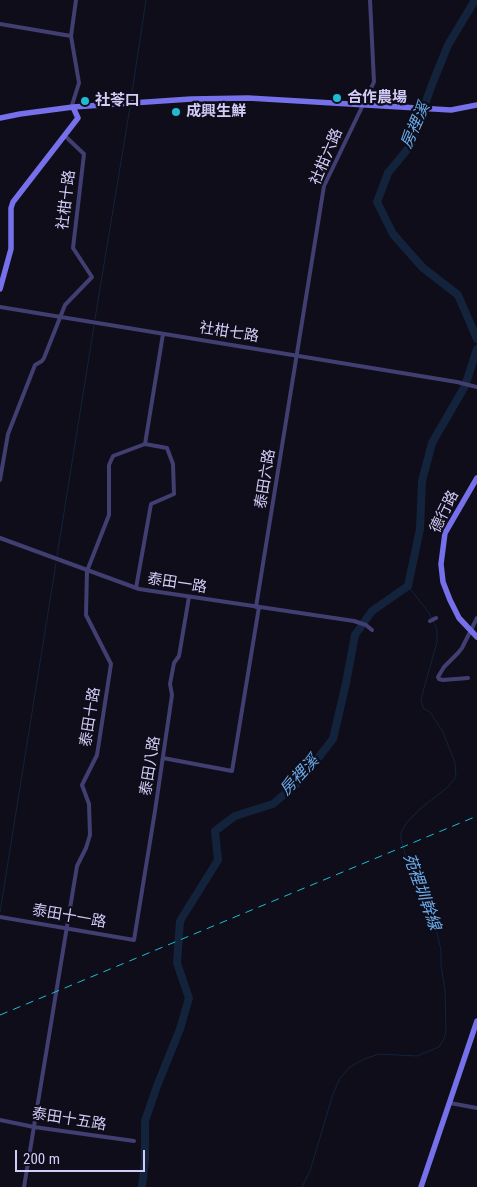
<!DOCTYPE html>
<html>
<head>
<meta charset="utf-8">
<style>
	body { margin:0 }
	#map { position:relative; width:477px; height:1187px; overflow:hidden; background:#0f0d19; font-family:"Roboto Condensed",sans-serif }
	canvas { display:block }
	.scale { position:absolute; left:15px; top:1150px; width:130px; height:22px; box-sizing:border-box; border:2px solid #d2ccf8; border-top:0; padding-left:6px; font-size:15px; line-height:18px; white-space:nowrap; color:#d2ccf8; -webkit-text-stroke:4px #0f0d19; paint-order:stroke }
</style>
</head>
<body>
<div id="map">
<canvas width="477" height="1187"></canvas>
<div class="scale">200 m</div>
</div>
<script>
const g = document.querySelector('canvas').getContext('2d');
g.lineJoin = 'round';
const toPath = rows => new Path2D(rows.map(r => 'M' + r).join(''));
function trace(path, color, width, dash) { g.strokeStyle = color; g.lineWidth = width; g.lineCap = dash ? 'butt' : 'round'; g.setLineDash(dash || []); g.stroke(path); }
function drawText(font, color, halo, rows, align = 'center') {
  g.font = font + ' "Roboto Condensed","Noto Sans TC",sans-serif'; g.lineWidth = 4.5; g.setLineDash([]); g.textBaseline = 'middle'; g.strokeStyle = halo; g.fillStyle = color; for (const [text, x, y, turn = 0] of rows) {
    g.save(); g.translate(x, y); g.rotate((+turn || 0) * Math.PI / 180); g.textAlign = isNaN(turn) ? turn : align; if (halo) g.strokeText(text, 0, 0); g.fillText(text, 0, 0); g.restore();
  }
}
const stream = toPath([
	[131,99,146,0],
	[95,319,130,107],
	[57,556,94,326],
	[408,586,429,613,431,618],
	[0,912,56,563],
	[302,1187,310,1171,333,1094,340,1078,350,1067,364,1059,379,1054,417,1056,439,1047,444,1039,446,1031,445,990,441,965,441,950,433,917,424,902,416,878,407,860,401,840,401,832,407,822,421,808,448,787,456,777,455,763,443,732,430,712,423,708,421,699,437,642,437,629,433,621]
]);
const river = toPath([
	[475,0,448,45,431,87,411,145,388,173,377,202,393,234,422,267,458,295,477,339],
	[142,1187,145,1161,145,1121,157,1086,180,1029,189,998,177,963,180,921,218,860,215,831,235,816,273,804,299,782,333,739,346,683,355,635,372,611,408,586,420,529,422,481,432,443,465,386,477,349]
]);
const street = toPath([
	[0,24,71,36],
	[73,107,72,105,79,83,71,36,76,0],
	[0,307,457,382,477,387],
	[0,480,8,434,35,365,42,361,44,358,65,305,92,277,73,248,84,154,65,136],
	[0,538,139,589,354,621,366,625,372,630],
	[136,588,151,504,174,494,173,464,167,448,145,444],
	[256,607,324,186,374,82,370,0],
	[430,621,436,618],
	[468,678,443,680,439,679,438,677,444,667,458,653,462,648,477,618],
	[163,758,232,771,259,607],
	[0,917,134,940,155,811,172,695,170,684,174,663,179,656,189,597],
	[450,1103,477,1108],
	[0,1120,34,1127,134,1141],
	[24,1187,77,866,86,848,90,835,89,804,82,785,97,755,111,664,86,615,87,571,109,515,109,465,113,456,145,444,163,334]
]);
const secondary = toPath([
	[0,118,20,114,73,107,191,99,248,98,451,110,477,105],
	[0,289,11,249,11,208,13,202,78,118,73,107],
	[477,478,445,533,441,564,443,582,450,600,459,618,477,637],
	[421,1187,477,1021]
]);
const rail = toPath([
	[0,1015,477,816]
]);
const markers = [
	[337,98,5,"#1dbcd3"],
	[85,101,5,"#1dbcd3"],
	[176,112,5,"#1dbcd3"]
];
const poiNames = [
	["合作農場",347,98],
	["社苓口",95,101],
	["成興生鮮",186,112]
];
const streetNames = [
	["社柑六路",327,157,-67],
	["社柑十路",67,200,-83],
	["社柑七路",229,333,9],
	["泰田六路",266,479,-81],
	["德行路",445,512,-64],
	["泰田一路",177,584,9],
	["泰田十路",91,717,-81],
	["泰田八路",151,766,-81],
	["泰田十一路",69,917,10],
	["泰田十五路",69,1120,9]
];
const waterNames = [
	["房裡溪",416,126,-66],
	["房裡溪",300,776,-47],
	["苑裡圳幹線",421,892,70]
];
trace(stream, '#13233c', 1);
trace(river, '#13233c', 8);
trace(street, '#413e72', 4);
trace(secondary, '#7670eb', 5.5);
trace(rail, '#1dbcd3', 1, [8, 6]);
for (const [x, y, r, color] of markers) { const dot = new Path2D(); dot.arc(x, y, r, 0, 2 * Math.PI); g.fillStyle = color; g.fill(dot); trace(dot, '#0f0d19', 2); }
drawText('bold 15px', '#d2ccf8', '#0f0d19', poiNames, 'left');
drawText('15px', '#d2ccf8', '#0f0d19', streetNames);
drawText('italic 16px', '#68aaea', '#0f0d19', waterNames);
</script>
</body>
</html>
